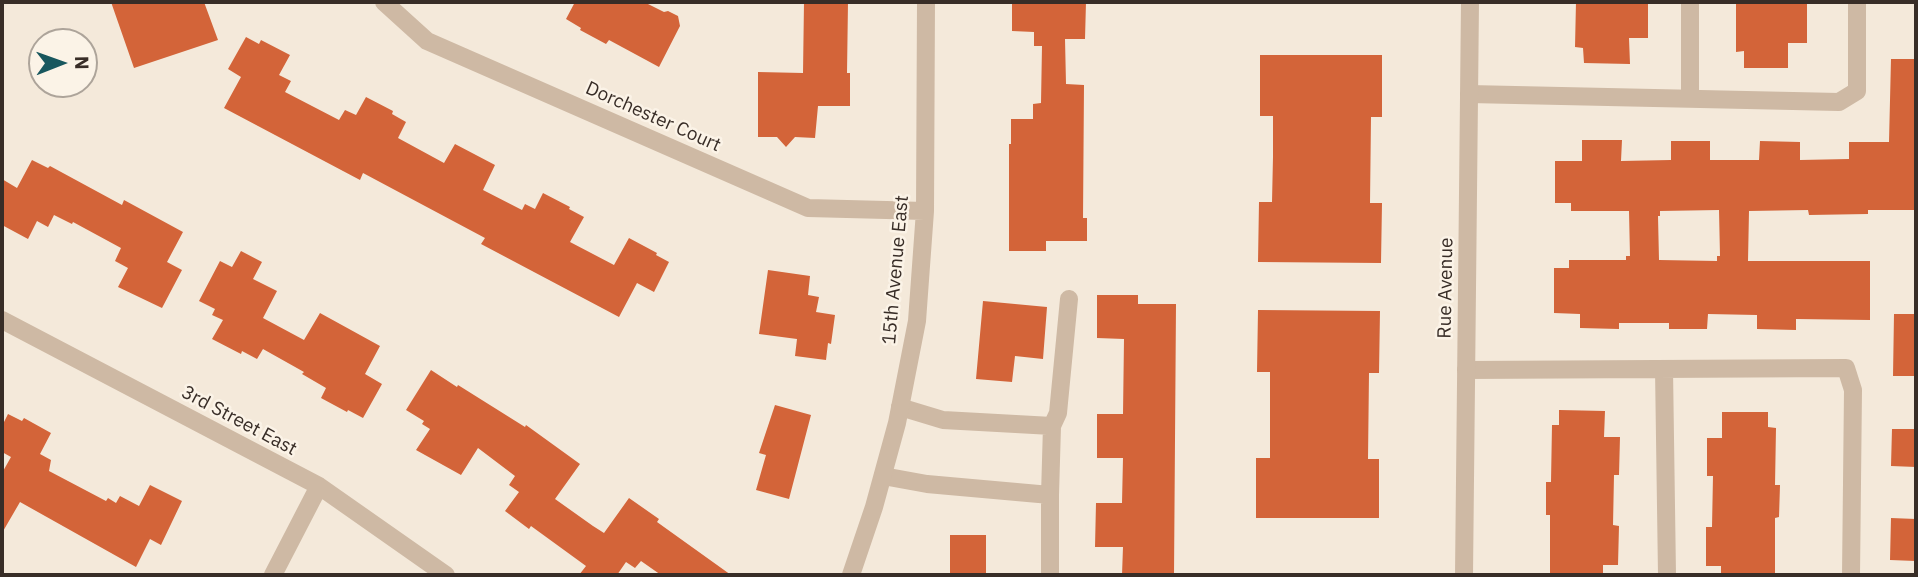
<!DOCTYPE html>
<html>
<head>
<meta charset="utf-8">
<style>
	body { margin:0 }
	#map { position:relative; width:1918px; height:577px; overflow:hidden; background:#f4e9da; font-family:"IBM Plex Sans",sans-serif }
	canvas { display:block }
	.frame { position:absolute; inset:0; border:4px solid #382d27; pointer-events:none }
	.north { position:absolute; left:28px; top:28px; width:70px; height:70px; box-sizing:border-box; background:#fbf3e7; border:2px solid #ada49a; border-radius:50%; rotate:89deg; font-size:19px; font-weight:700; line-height:28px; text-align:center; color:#382d27 }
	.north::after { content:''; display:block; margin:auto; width:24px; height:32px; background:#18575e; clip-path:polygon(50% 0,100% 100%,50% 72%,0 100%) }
</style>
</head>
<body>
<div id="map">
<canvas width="1918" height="577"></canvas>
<div class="frame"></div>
<div class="north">N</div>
</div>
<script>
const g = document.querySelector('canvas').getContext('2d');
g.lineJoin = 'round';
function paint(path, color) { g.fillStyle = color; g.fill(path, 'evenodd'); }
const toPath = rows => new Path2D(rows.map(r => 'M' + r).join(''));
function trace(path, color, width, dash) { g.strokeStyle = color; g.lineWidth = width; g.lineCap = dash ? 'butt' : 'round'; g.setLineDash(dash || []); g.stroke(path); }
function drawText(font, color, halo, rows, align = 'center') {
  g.font = font + ' "IBM Plex Sans",sans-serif'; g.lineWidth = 5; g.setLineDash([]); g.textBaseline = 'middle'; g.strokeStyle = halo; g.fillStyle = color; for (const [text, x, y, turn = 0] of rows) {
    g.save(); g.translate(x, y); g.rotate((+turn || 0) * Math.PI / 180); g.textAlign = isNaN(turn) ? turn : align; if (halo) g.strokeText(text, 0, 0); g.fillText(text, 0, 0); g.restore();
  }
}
const building = toPath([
	[111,2,204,2,218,40,134,68],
	[575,2,644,2,664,12,668,11,678,16,680,26,659,67,609,40,606,44,580,30,581,28,566,19],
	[804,2,848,2,847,73,850,73,850,106,818,106,815,138,795,137,786,147,777,137,758,137,758,72,803,73],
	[1012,2,1086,2,1085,39,1065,39,1066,84,1084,85,1083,218,1087,218,1087,241,1046,241,1046,251,1009,251,1009,144,1011,144,1011,119,1033,119,1033,104,1041,103,1042,46,1034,46,1034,32,1012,31],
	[1576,2,1648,2,1648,38,1629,38,1630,64,1584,63,1583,48,1575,47],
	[1736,2,1807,4,1807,43,1788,43,1788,68,1744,68,1744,51,1736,52],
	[246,37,259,44,261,40,290,55,279,75,291,81,285,92,339,120,345,110,356,115,366,97,393,111,392,114,406,122,398,138,444,163,455,144,495,165,483,190,522,210,525,204,535,209,543,193,570,207,569,209,584,217,570,242,614,265,629,238,657,253,656,255,669,262,654,292,637,283,619,317,481,244,485,238,363,173,360,180,224,108,241,77,228,69],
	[1260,55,1382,55,1382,117,1371,117,1370,203,1382,203,1381,263,1258,262,1259,202,1272,202,1273,157,1273,116,1260,116],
	[1891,59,1916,59,1916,210,1868,210,1868,214,1809,215,1808,210,1749,211,1748,261,1870,261,1870,320,1796,319,1796,330,1757,329,1757,315,1708,314,1707,329,1669,329,1669,323,1619,323,1619,329,1580,328,1580,314,1554,313,1554,268,1569,268,1569,260,1626,260,1626,256,1630,256,1629,211,1571,211,1571,203,1555,203,1555,161,1582,161,1582,140,1622,140,1621,161,1671,160,1671,141,1710,141,1710,160,1759,160,1760,141,1800,142,1800,160,1849,159,1849,142,1889,142],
	[1719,210,1720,256,1717,256,1717,261,1659,260,1658,216,1660,216,1660,211],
	[32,160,48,168,50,166,122,205,124,200,183,232,167,262,182,270,162,308,118,287,128,268,115,261,121,248,73,222,72,224,54,215,48,227,37,221,28,239,2,225,2,179,17,188],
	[241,251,262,262,253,279,277,291,263,318,304,340,320,313,380,346,365,374,382,384,363,418,348,410,347,412,321,398,326,388,302,374,304,372,263,349,257,359,242,351,241,354,212,339,223,320,212,315,215,309,199,301,220,261,232,267],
	[768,270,810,276,808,295,819,297,816,312,835,315,831,344,828,343,826,360,795,356,797,339,759,334],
	[1097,295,1138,295,1138,304,1176,304,1174,575,1122,575,1123,547,1095,547,1096,503,1122,503,1123,458,1097,458,1097,414,1123,414,1124,339,1097,338],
	[983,301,1047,307,1043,359,1015,356,1012,382,976,379],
	[1258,310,1380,311,1379,373,1369,373,1368,459,1379,459,1379,518,1256,518,1256,458,1270,458,1270,372,1257,372],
	[1894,314,1916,314,1916,376,1893,376],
	[431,370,457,387,458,385,525,427,526,425,580,464,555,499,593,526,604,533,629,498,659,519,657,522,731,575,661,575,641,561,635,568,626,562,617,575,579,575,586,566,531,526,529,529,505,511,519,492,509,485,515,476,478,448,461,475,416,450,430,429,422,424,424,421,406,410],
	[775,405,811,415,789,499,756,490,766,455,759,453],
	[1559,410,1605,411,1604,437,1620,437,1619,475,1614,475,1613,525,1619,526,1618,565,1603,565,1603,575,1550,575,1550,515,1546,515,1546,482,1551,482,1552,425,1559,425],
	[1722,412,1768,412,1768,427,1776,428,1775,485,1780,485,1779,517,1775,518,1775,575,1721,575,1721,566,1706,566,1706,527,1712,527,1713,476,1707,476,1707,438,1722,438],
	[8,414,22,421,24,418,51,433,40,454,51,460,49,471,106,501,108,498,116,503,120,496,139,506,150,485,182,501,161,545,150,539,136,567,20,502,2,533,2,473,11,457,2,452,2,426],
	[1892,429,1916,429,1916,467,1891,466],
	[1891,518,1916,519,1916,561,1890,560],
	[950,535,986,535,986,575,950,575]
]);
const service = toPath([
	[1690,2,1690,98],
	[1469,94,1839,102,1857,91,1857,2],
	[1664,369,1667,575],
	[1466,370,1846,368,1853,390,1851,575],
	[1052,426,1058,413,1069,299],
	[883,476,927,484,1050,495,1052,426,943,420,900,407],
	[1050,495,1050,575]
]);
const minor = toPath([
	[384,2,427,41,808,208,925,211],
	[2,320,319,486,446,575],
	[273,575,319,486],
	[851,575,874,507,897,423,917,321,925,211,926,2],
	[1464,575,1470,2]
]);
const streetNames = [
	["Dorchester Court",653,117,24],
	["15th Avenue East",896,270,-85],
	["Rue Avenue",1446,288,-89],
	["3rd Street East",239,421,28]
];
paint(building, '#d36439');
trace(service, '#ceb9a4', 18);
trace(minor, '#ceb9a4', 18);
drawText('19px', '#382d27', '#fbf3e7', streetNames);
</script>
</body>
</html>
